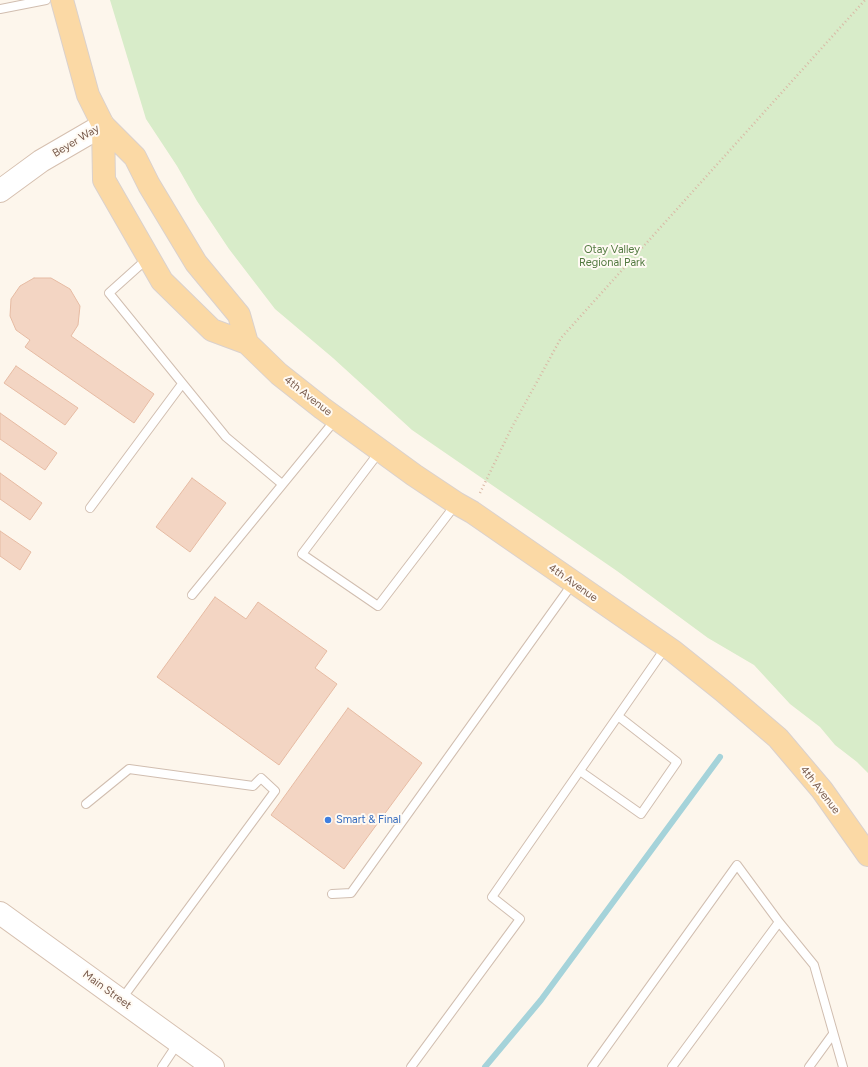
<!DOCTYPE html>
<html>
<head>
<meta charset="utf-8">
<style>
	body { margin:0 }
	canvas { display:block; background:#fdf6ec }
</style>
</head>
<body>
<canvas width="868" height="1067"></canvas>
<script>
const g = document.querySelector('canvas').getContext('2d');
g.lineJoin = 'round';
function paint(path, color) { g.fillStyle = color; g.fill(path, 'evenodd'); }
const toPath = rows => new Path2D(rows.map(r => 'M' + r).join(''));
function trace(path, color, width, dash) { g.strokeStyle = color; g.lineWidth = width; g.lineCap = dash ? 'butt' : 'round'; g.setLineDash(dash || []); g.stroke(path); }
function drawText(font, color, halo, rows, align = 'center') {
  g.font = font + ' Figtree,sans-serif'; g.lineWidth = 4; g.setLineDash([]); g.textBaseline = 'middle'; g.strokeStyle = halo; g.fillStyle = color; for (const [text, x, y, turn = 0] of rows) {
    g.save(); g.translate(x, y); g.rotate((+turn || 0) * Math.PI / 180); g.textAlign = isNaN(turn) ? turn : align; if (halo) g.strokeText(text, 0, 0); g.fillText(text, 0, 0); g.restore();
  }
}
const green = toPath([
	[110,0,868,0,868,773,857,762,835,745,820,727,790,704,754,665,708,638,617,571,412,430,333,358,275,309,229,249,197,201,177,166,146,119]
]);
const stream = toPath([
	[485,1067,541,1000,720,757]
]);
const building = toPath([
	[34,278,51,278,70,289,80,306,78,325,71,336,154,394,134,423,25,347,30,340,16,330,10,316,11,299,20,286,34,278],
	[16,366,78,408,65,425,4,383,16,366],
	[0,413,57,453,45,470,0,439,0,413],
	[0,473,42,503,30,520,0,499,0,473],
	[192,478,226,503,190,552,156,527,192,478],
	[0,531,31,552,20,570,0,556,0,531],
	[215,597,246,619,258,602,327,651,315,668,337,684,279,765,157,677,215,597],
	[348,708,422,763,344,869,271,815,348,708]
]);
const path = toPath([
	[480,493,511,429,561,338,865,0]
]);
const lane = toPath([
	[0,9,46,0],
	[148,258,109,293,226,437,282,484],
	[380,451,302,554,378,606,456,504],
	[90,508,182,384],
	[192,595,336,419],
	[580,771,641,814,677,762,618,716],
	[86,804,129,769,253,786,261,778,275,791,121,1000],
	[332,894,351,893,573,583],
	[779,922,814,965,843,1067],
	[162,1067,178,1043],
	[411,1067,520,919,492,897,666,647],
	[592,1067,737,865,779,922,672,1067],
	[809,1067,833,1034]
]);
const secondary = toPath([
	[0,191,41,161,103,125],
	[0,913,213,1067]
]);
const primary = toPath([
	[62,0,88,95,103,125,135,157,149,185,196,263,239,315,247,343],
	[103,125,104,180,162,281,212,330,247,343,279,374,322,408,414,475,456,503,472,512,673,651,723,691,778,738,822,790,868,855]
]);
const markers = [
	[328,820,4,"#3f7fe0"]
];
const streetNames = [
	["Beyer Way",76,141,-31],
	["4th Avenue",308,396,38],
	["4th Avenue",573,583,35],
	["4th Avenue",820,790,52],
	["Main Street",107,990,36]
];
const parkNames = [
	["Otay Valley",612,250],
	["Regional Park",612,263]
];
const shopNames = [
	["Smart & Final",336,820]
];
paint(green, '#d8ecc9');
trace(stream, '#a5d3da', 6);
paint(building, '#f3d5c3');
trace(building, '#e6bba3', 1);
trace(lane, '#d1beb0', 10);
trace(secondary, '#d6c0b0', 24);
trace(primary, '#dad1cd', 24);
trace(path, '#d9b8a5', 2.5, [1, 3]);
trace(lane, '#fff', 8);
trace(secondary, '#fff', 22);
trace(primary, '#fbd9a5', 22);
for (const [x, y, r, color] of markers) { const dot = new Path2D(); dot.arc(x, y, r, 0, 2 * Math.PI); g.fillStyle = color; g.fill(dot); trace(dot, '#fffaf3', 1.5); }
drawText('11px', '#7a5c4d', '#fffaf3', streetNames);
drawText('11px', '#537a41', '#fffaf3', parkNames);
drawText('11px', '#366cbe', '#fffaf3', shopNames, 'left');
</script>
</body>
</html>
